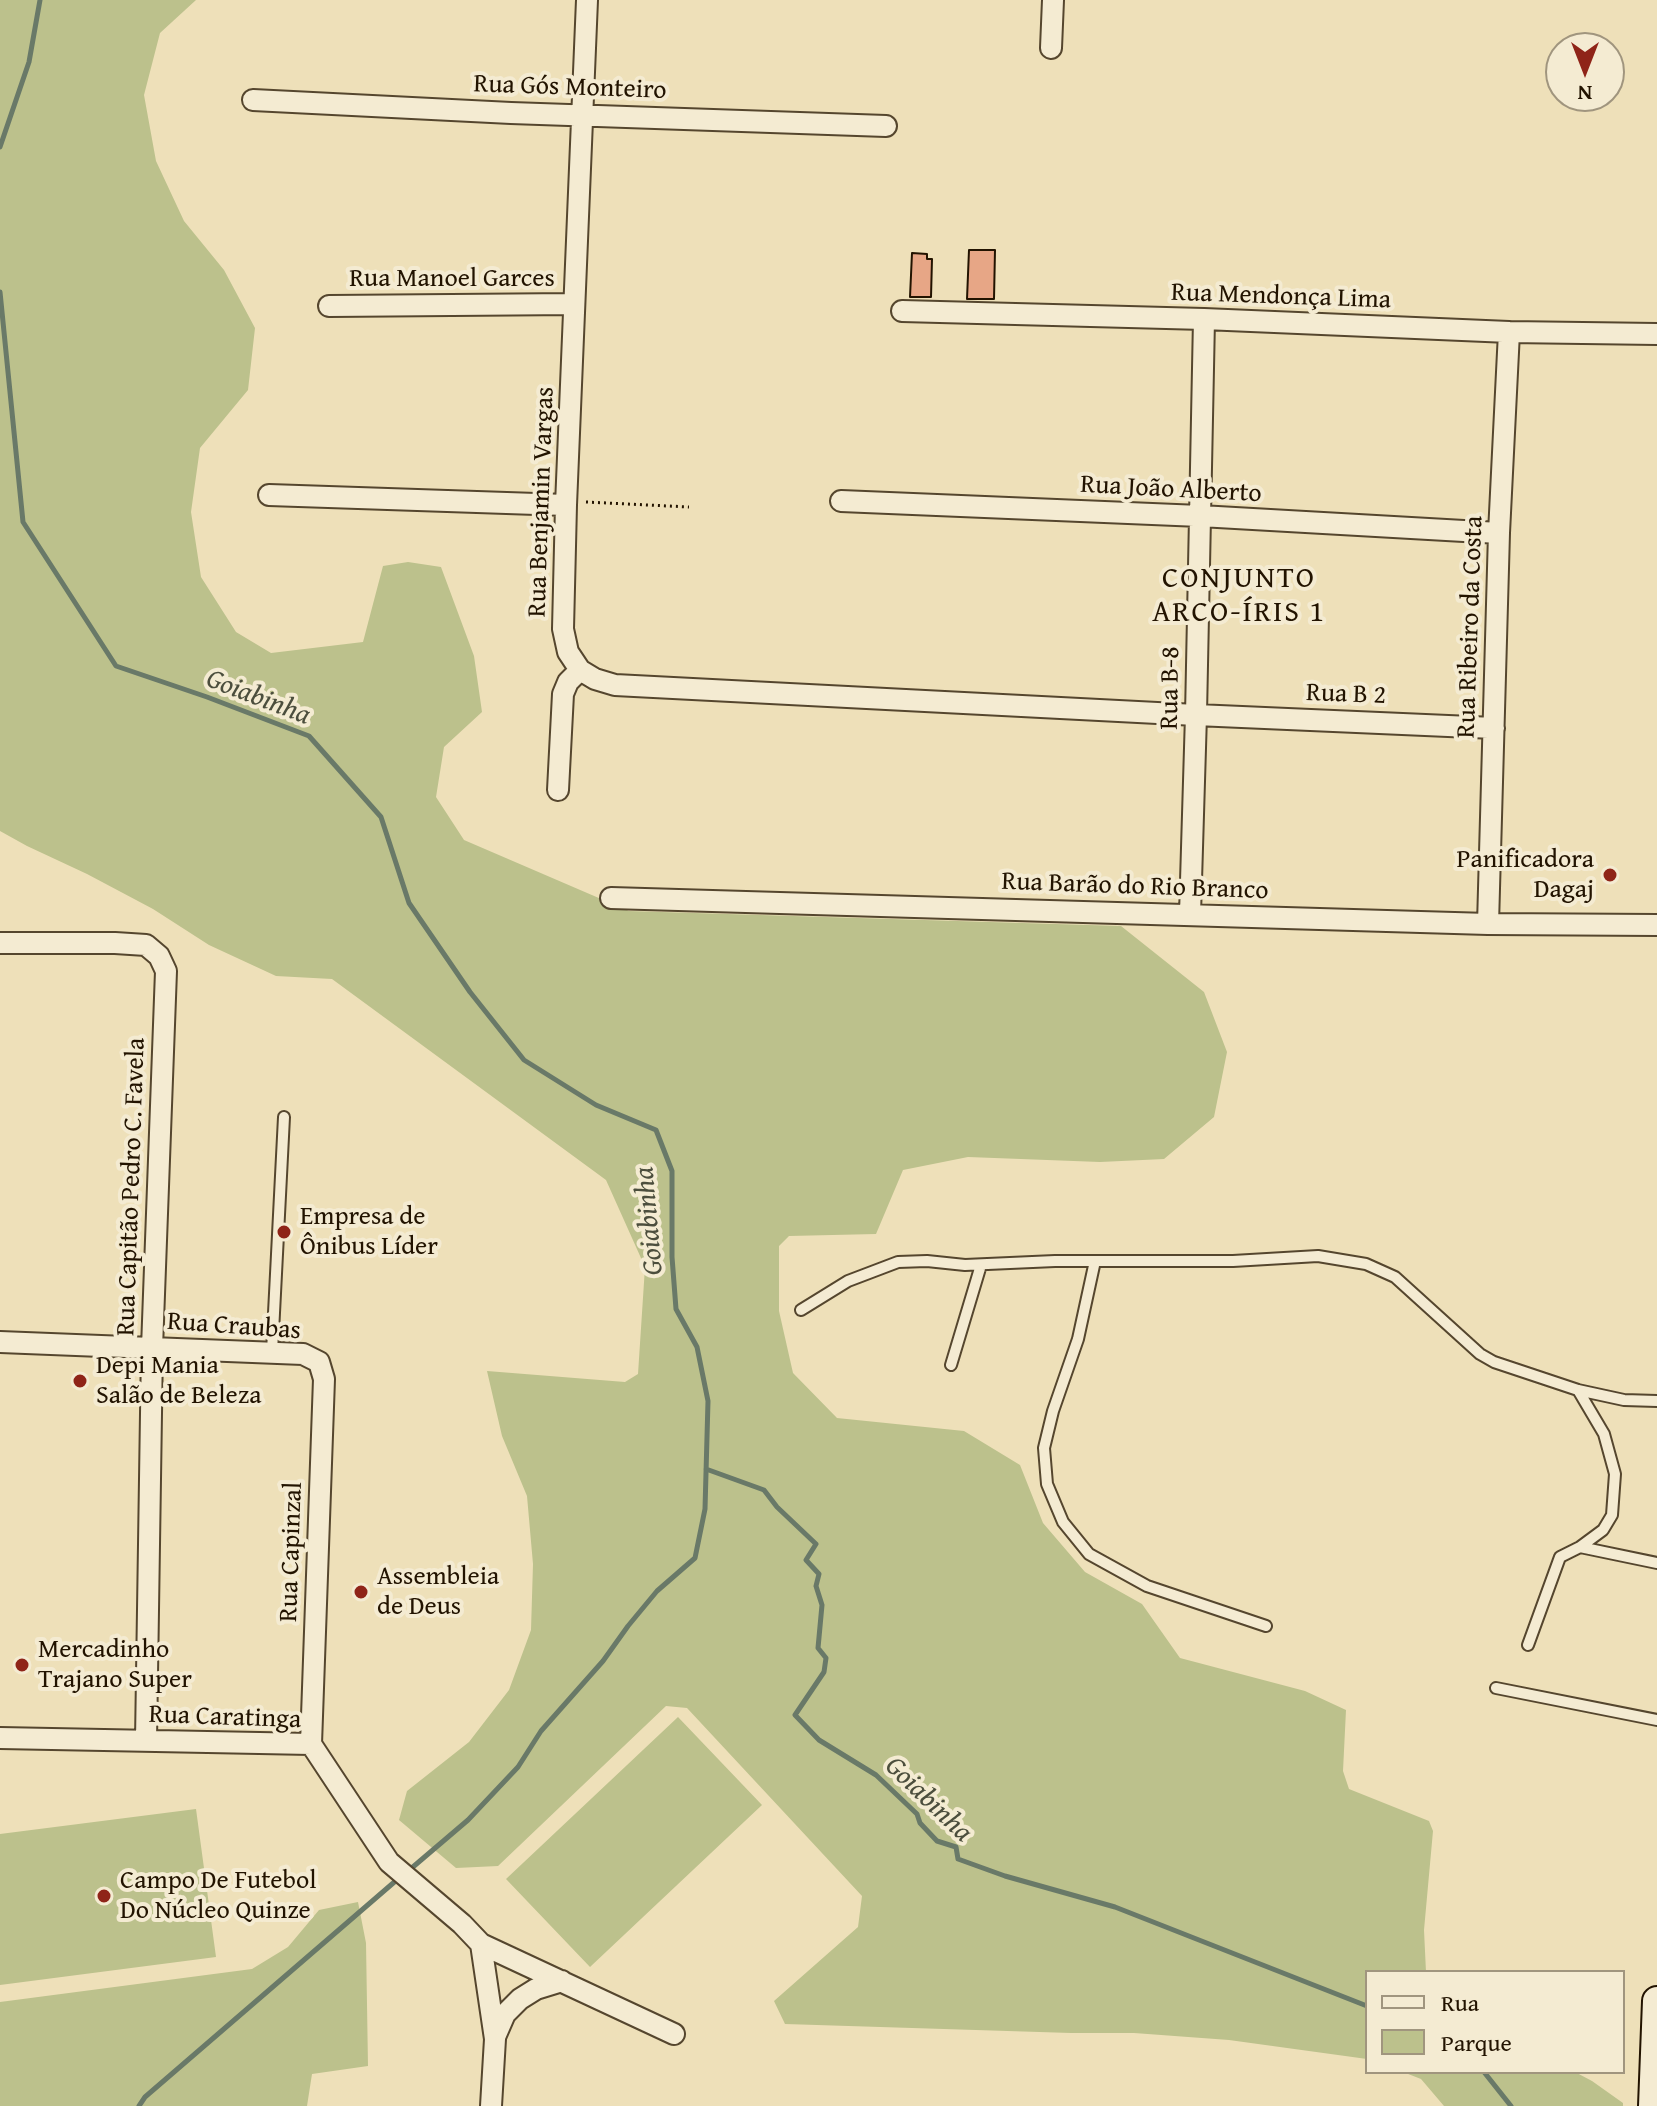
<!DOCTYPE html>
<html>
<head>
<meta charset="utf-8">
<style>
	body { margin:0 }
	#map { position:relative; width:1657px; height:2106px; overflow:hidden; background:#eee0b9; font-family:"Gentium Book Plus",serif }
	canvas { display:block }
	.legend { position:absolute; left:1365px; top:1970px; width:260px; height:104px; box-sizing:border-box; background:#f4ebd2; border:2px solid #a0957e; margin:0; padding:10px 14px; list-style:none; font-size:24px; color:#221300 }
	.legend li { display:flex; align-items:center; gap:16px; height:40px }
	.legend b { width:40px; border:2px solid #a0957e }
	.north { position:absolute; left:1545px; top:32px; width:80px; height:80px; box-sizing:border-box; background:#f4ebd2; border:2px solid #a0957e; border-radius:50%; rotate:180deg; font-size:22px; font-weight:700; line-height:32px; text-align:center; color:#221300 }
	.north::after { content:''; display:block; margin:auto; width:28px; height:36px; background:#8f2418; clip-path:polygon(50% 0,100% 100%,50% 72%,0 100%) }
</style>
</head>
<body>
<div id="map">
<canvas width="1657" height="2106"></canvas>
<ul class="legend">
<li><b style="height:10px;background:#f4ebd2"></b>Rua</li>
<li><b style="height:22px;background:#bcc18c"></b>Parque</li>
</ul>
<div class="north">N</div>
</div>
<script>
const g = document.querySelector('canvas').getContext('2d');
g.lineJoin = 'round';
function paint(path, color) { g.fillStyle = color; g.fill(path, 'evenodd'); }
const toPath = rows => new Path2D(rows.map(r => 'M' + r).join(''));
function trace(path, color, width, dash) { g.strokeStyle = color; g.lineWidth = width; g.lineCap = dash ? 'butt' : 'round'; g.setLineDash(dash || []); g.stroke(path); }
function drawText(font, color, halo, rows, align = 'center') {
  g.font = font + ' "Gentium Book Plus",serif'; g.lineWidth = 8; g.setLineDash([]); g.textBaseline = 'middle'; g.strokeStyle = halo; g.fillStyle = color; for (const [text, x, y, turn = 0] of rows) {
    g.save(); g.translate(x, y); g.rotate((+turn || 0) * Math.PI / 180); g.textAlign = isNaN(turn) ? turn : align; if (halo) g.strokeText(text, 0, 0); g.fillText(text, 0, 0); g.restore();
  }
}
const green = toPath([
	[0,0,196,0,160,33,144,95,156,161,184,221,224,270,255,328,248,390,200,448,191,512,201,577,236,632,271,653,363,642,383,566,408,562,441,567,474,656,482,712,444,747,436,797,464,840,629,911,1121,926,1204,992,1227,1052,1214,1117,1164,1159,1100,1162,968,1157,903,1170,876,1234,789,1236,779,1246,779,1311,793,1373,837,1418,964,1431,1020,1465,1043,1523,1085,1572,1142,1604,1180,1658,1305,1691,1346,1710,1343,1771,1349,1789,1429,1821,1433,1831,1424,1930,1426,1972,1367,1972,1367,2059,1229,2040,1134,2033,1071,2033,785,2024,774,2001,858,1927,862,1896,687,1708,666,1706,498,1866,456,1868,399,1820,407,1791,469,1742,509,1690,531,1630,533,1564,527,1496,502,1436,487,1371,625,1382,638,1374,645,1267,606,1180,332,979,276,976,209,945,153,909,87,874,27,846,0,831],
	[678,1717,762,1805,590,1967,506,1879],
	[196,1809,216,1957,0,1985,0,1834],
	[358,1902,366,1943,368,2066,312,2074,307,2106,0,2106,0,2002,252,1969,288,1947,319,1910],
	[1403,2072,1575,2072,1592,2081,1623,2103,1623,2106,1444,2106,1421,2079]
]);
const stream = toPath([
	[0,147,29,62,40,0],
	[0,292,23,522,116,666,207,697,309,736,381,817,409,903,470,992,524,1060,596,1105,656,1130,672,1171,672,1257,676,1309,697,1347,708,1401,705,1509,695,1558,657,1591,628,1626,603,1661,541,1731,518,1767,468,1820,407,1872],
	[706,1469,764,1490,777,1507,816,1544,806,1560,819,1574,816,1586,822,1605,818,1648,826,1658,824,1672,795,1715,819,1740,876,1775,917,1814,920,1823,937,1841,956,1847,958,1859,1005,1876,1115,1907,1367,2006],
	[1484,2072,1511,2106],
	[139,2106,145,2097,399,1878]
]);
const building = toPath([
	[969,250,995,250,994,299,967,299,969,250],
	[912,253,927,254,927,259,932,259,931,297,910,297,912,253]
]);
const path = toPath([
	[586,502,689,507]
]);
const lane = toPath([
	[1095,1261,1078,1339,1053,1411,1044,1448,1047,1484,1063,1522,1089,1554,1147,1586,1266,1626],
	[801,1310,848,1281,898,1262,927,1261,965,1265,1055,1261,1233,1261,1318,1256,1366,1264,1395,1277,1480,1354,1494,1362,1578,1390,1624,1400,1657,1401],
	[272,1352,284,1117],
	[951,1365,981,1265],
	[1580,1547,1657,1563],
	[1528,1645,1560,1557,1580,1547,1603,1530,1612,1515,1615,1474,1604,1434,1578,1390],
	[1496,1688,1657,1720]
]);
const street = toPath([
	[587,0,566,505,563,629,568,652,580,670,595,679,615,685,1196,715,1494,728],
	[1051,48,1053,0],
	[253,100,511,113,886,126],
	[329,306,574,304],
	[902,311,1204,319,1509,332,1657,334],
	[269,495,566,505],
	[841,501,1200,516,1499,533],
	[558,790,563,694,568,682,580,670],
	[611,898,1488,924,1657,925],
	[1190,914,1196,715,1204,319],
	[1488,924,1499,533,1509,332],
	[0,943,115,943,146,945,159,956,166,971,152,1348,146,1741],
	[0,1342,303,1354,319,1362,324,1379,311,1744],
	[0,1738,311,1744],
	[311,1744,389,1862,462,1924,481,1944,495,2039,491,2106],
	[481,1944,674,2034],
	[495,2037,505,2014,520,1999,536,1989,562,1981]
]);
const secondary = toPath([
	[1653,2106,1657,2001]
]);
const markers = [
	[1610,875,8,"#8f2418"],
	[284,1232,8,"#8f2418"],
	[80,1381,8,"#8f2418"],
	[361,1592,8,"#8f2418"],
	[22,1665,8,"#8f2418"],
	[104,1896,8,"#8f2418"]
];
const streetNames = [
	["Rua Gós Monteiro",570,88,2],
	["Rua Manoel Garces",452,279],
	["Rua Mendonça Lima",1281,297,2],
	["Rua João Alberto",1171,490,3],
	["Rua Benjamin Vargas",542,502,-88],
	["Rua Ribeiro da Costa",1471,627,-88],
	["Rua B-8",1171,688,-89],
	["Rua B 2",1346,695,2],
	["Rua Barão do Rio Branco",1135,887,2],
	["Rua Capitão Pedro C. Favela",132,1187,-88],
	["Rua Craubas",234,1327,4],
	["Rua Capinzal",292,1552,-88],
	["Rua Caratinga",225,1718,2]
];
const poiNames = [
	["Panificadora",1594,860,"right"],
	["Dagaj",1594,890,"right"],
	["Empresa de",300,1217],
	["Ônibus Líder",300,1247],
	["Depi Mania",96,1366],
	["Salão de Beleza",96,1396],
	["Assembleia",377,1577],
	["de Deus",377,1607],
	["Mercadinho",38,1650],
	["Trajano Super",38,1680],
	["Campo De Futebol",120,1881],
	["Do Núcleo Quinze",120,1911]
];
const waterNames = [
	["Goiabinha",258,698,21],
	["Goiabinha",650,1221,-95],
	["Goiabinha",928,1800,44]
];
const quarterNames = [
	["CONJUNTO",1239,579],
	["ARCO-ÍRIS 1",1239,613]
];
paint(green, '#bcc18c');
trace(stream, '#697968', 5);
paint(building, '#e7a686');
trace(building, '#221300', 2);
trace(lane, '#55462e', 14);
trace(street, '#55462e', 24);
trace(secondary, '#221300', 32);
trace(path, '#221300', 3, [2, 4]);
trace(lane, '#f4ebd2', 10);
trace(street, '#f4ebd2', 20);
trace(secondary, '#f4ebd2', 28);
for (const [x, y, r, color] of markers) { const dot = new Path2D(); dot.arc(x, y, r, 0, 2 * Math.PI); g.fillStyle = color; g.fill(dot); trace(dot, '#f4ebd2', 3); }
drawText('26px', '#221300', '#f4ebd2', streetNames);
drawText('26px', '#221300', '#f4ebd2', poiNames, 'left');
drawText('italic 28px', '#4c4e3d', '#f4ebd2', waterNames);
g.letterSpacing = '2px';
drawText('30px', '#221300', '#f4ebd2', quarterNames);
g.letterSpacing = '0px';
</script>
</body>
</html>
